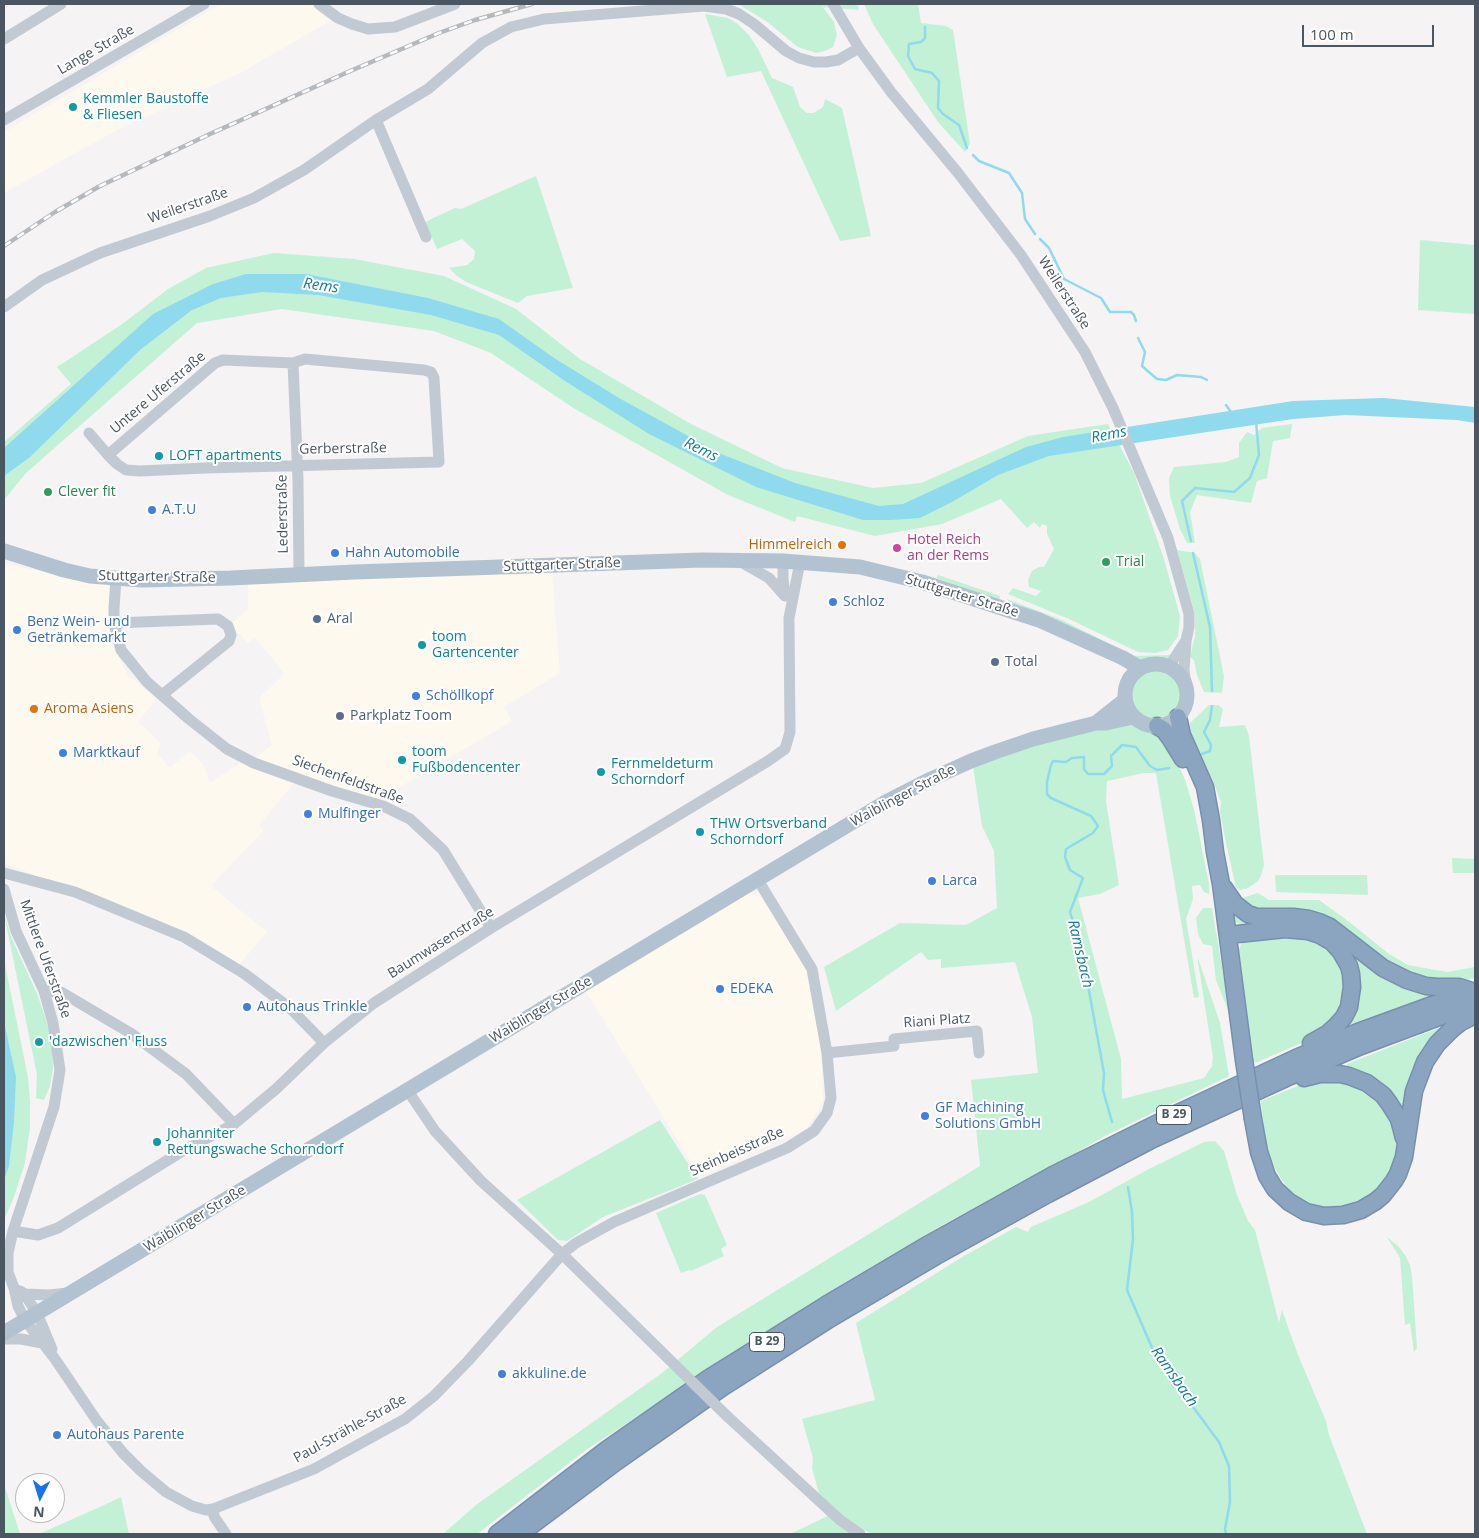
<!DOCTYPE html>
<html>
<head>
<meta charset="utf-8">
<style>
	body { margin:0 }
	#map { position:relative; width:1479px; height:1538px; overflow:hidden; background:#f5f3f3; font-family:"Open Sans",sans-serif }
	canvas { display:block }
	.frame { position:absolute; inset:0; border:5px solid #4a5661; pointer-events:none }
	.north { position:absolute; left:15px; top:1473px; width:50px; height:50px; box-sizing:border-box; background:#fff; border:1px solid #b7bbc0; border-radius:50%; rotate:185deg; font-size:14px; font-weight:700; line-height:20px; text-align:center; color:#4a5661 }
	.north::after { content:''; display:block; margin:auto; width:18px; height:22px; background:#1a73e8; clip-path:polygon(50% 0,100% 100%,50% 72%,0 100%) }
	.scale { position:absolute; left:1302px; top:25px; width:132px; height:22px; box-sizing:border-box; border:2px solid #4a5661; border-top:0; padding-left:6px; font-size:15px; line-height:18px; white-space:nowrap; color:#4a5661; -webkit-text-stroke:4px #fff; paint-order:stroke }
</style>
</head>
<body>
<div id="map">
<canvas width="1479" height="1538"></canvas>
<div class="frame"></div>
<div class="north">N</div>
<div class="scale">100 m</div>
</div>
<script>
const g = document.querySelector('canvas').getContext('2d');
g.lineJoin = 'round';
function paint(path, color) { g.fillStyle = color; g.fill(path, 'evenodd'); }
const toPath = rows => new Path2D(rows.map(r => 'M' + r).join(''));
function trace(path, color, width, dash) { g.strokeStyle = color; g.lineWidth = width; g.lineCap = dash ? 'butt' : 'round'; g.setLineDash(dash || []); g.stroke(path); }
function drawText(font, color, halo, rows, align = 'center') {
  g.font = font + ' "Open Sans",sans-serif'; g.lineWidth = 4; g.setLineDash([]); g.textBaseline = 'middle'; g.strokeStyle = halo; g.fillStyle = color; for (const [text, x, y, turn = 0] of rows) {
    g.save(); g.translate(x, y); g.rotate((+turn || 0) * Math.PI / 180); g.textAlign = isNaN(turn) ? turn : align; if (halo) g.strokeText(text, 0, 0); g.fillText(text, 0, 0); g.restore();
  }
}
const commercial = toPath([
	[221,4,310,4,330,21,242,72,117,130,4,193,4,132],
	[10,565,110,586,108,622,112,645,130,679,133,679,156,699,138,722,161,743,157,754,170,767,190,751,203,764,210,783,240,763,256,757,272,745,259,698,284,674,273,659,255,638,248,643,230,625,248,609,248,583,552,572,560,673,504,707,512,721,377,801,299,777,259,825,264,830,211,886,267,932,239,965,185,933,6,864,4,845,4,566],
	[749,893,763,898,808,973,821,1047,823,1102,806,1129,700,1177,585,990]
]);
const green = toPath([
	[738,4,858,4,859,10,823,7,834,22,837,35,833,47,825,51,816,53,798,47,766,21],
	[864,4,918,4,921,23,946,26,953,30,970,144,965,152,938,122,873,24],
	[705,14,728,18,738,24,749,35,758,49,772,78,793,87,800,107,807,113,814,113,823,107,825,99,842,108,871,236,840,241,761,71,727,77],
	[536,176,573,288,527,296,518,303,466,282,457,276,449,268,467,265,474,259,475,251,462,239,437,249,425,222,455,208,461,209],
	[1420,240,1475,245,1475,314,1418,310],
	[274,253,354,259,444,276,516,309,580,359,691,424,782,468,873,488,921,483,1028,436,1108,424,1134,473,1163,556,1180,616,1178,636,1168,650,1155,653,1138,652,1069,619,1008,594,1013,588,1036,596,1041,591,1029,587,1028,580,1032,571,1039,567,1044,567,1054,549,1047,534,1047,526,1042,524,1040,528,1034,522,1027,528,1001,499,942,524,875,536,797,516,795,522,728,495,575,409,491,353,434,331,282,309,197,323,26,473,4,500,4,442,71,384,57,367,121,325,168,289,206,268],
	[1292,424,1290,438,1273,441,1267,478,1257,481,1251,503,1197,495,1190,512,1195,543,1187,543,1180,529,1170,496,1169,478,1174,467,1226,462,1239,457,1239,443,1247,432,1254,435,1262,428],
	[1177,550,1195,553,1200,559,1224,676,1222,693,1204,692,1197,675,1194,660,1190,657,1195,636,1195,614],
	[938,575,1000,596,1000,598,999,600,936,578],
	[1007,599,1062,620,1134,656,1170,655,1169,658,1165,660,1141,661,1009,603],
	'1129 695a26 26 0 1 1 52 0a26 26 0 1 1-52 0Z',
	[1209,705,1218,705,1223,709,1219,727,1245,725,1249,736,1264,865,1261,876,1257,882,1248,888,1240,890,1236,887,1227,848,1220,812,1221,802,1211,776,1207,774,1191,739,1190,723],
	[1127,722,1142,728,1156,731,1171,747,1185,780,1194,809,1209,884,1209,894,1204,892,1200,885,1192,886,1193,899,1186,919,1199,997,1194,998,1156,773,1144,773,1107,781,1106,801,1119,885,1100,894,1078,898,1121,1059,1122,1099,1204,1078,1212,1066,1213,1057,1198,962,1198,958,1220,1023,1229,1076,1105,1136,1052,1167,946,1223,849,1280,782,1322,586,1450,477,1534,443,1534,476,1505,662,1373,717,1327,980,1166,971,1080,1038,1073,1032,1017,1015,962,941,968,941,959,928,960,921,952,836,1011,824,967,900,923,966,925,997,908,994,851,982,826,973,766,998,755],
	[1452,858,1475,859,1475,873,1453,873],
	[1275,875,1367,875,1368,895,1276,892],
	[1258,893,1269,900,1319,900,1348,921,1389,954,1408,965,1447,972,1475,967,1475,978,1465,980,1421,979,1250,908,1242,898],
	[1233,905,1247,916,1255,920,1262,921,1298,921,1315,924,1330,931,1378,970,1397,981,1429,991,1429,996,1343,1029,1354,1011,1358,999,1359,985,1357,973,1353,958,1339,940,1329,932,1315,926,1299,923,1246,926,1240,924,1235,922],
	[1203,908,1212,908,1230,1015,1216,980,1212,946,1203,944,1198,934,1196,918],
	[4,914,12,939,38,996,48,1026,52,1045,53,1068,50,1086,44,1100,36,1098,37,1074,35,1065],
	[1272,934,1317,938,1345,964,1344,1007,1313,1038,1255,1063,1251,1048,1239,949,1243,940],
	[4,960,28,1077,30,1101,30,1127,25,1163,14,1197,4,1220],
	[1449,1024,1405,1119,1347,1069,1347,1064],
	[1312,1080,1351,1082,1368,1091,1382,1104,1392,1120,1397,1138,1396,1156,1392,1173,1381,1188,1368,1200,1337,1208,1320,1207,1303,1201,1289,1190,1278,1174,1270,1157,1264,1135,1261,1101],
	[660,1120,698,1179,603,1217,567,1241,558,1240,517,1200],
	[1215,1141,1224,1151,1237,1195,1248,1221,1255,1230,1279,1323,1282,1310,1298,1355,1326,1421,1329,1435,1367,1534,873,1534,861,1529,839,1515,820,1497,812,1468,813,1458,802,1419,875,1400,856,1323,964,1256,1016,1227,1028,1232,1031,1227,1089,1202,1147,1170,1204,1142],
	[700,1194,705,1195,727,1245,721,1249,724,1256,691,1271,690,1270,681,1273,656,1213],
	[1387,1237,1398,1246,1405,1255,1410,1265,1412,1276,1417,1348,1414,1352,1410,1323,1405,1325,1400,1258],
	[4,1484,20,1534,4,1534],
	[121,1497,129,1534,39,1534,102,1506],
	[830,1515,852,1534,790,1534]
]);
const water = toPath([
	[246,274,306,274,428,298,499,319,554,358,619,398,721,454,795,483,879,506,903,504,1026,447,1063,437,1293,401,1384,398,1475,407,1475,423,1457,420,1346,415,1293,419,1049,456,998,475,952,502,920,518,891,520,863,520,756,487,649,434,565,381,499,335,431,315,318,295,262,292,221,298,192,310,140,350,30,457,4,476,4,448,153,314,213,284],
	[4,1022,16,1077,14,1122,9,1166,4,1180]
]);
const stream = toPath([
	[925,27,925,38,921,42,909,44,908,56,915,69,932,73,939,81,938,108,943,114,959,125,967,148],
	[973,155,979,161,1009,173,1022,193,1025,219,1035,234],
	[1040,239,1049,248,1064,279,1101,298,1110,312,1131,312,1134,315,1136,321],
	[1138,338,1145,352,1142,366,1157,379,1166,380,1177,375,1201,377,1207,380],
	[1226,405,1231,412],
	[1191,541,1182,501,1195,488,1234,492,1250,478,1259,455,1256,422],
	[1193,553,1210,627,1212,691],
	[1202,754,1210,751,1211,745,1204,732,1210,720,1212,706],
	[1112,1122,1103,1090,1104,1073,1081,947,1070,912,1083,878,1070,870,1065,857,1066,849,1093,833,1098,826,1091,816,1051,798,1047,794,1047,782,1051,765,1053,761,1066,762,1072,758,1084,757,1084,769,1088,774,1104,774,1112,766,1111,756,1122,745,1136,747,1150,766,1157,770,1169,768],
	[1128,1187,1132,1212,1133,1239,1127,1290,1153,1350,1179,1388,1219,1442,1229,1466,1230,1502,1225,1529,1226,1534]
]);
const minor = toPath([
	[319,4,338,18,352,24,368,29,395,27,455,4],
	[833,4,859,48,891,92,958,173,1021,255,1085,352,1113,408,1168,538,1189,614,1189,627,1186,641,1184,670,1186,685],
	[4,39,61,4],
	[4,120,204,4],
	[376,120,426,237],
	[4,307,42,280,100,253,210,216,254,198,304,170,376,120,428,89,482,43,511,27,544,19,704,6,726,9,739,14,754,24,786,51,799,58,814,62,826,62,838,60,859,48],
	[293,363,298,480,299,575],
	[89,433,108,455,117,464,126,470,140,471,205,468,439,462,434,378,431,372,424,370,305,359,293,363,223,360,215,363,108,455],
	[739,561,769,578,785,596],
	[783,561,783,579,785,596],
	[116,579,114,608,114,623,121,650,147,682,189,719,227,749,254,763,332,791,383,806,410,819,443,850,491,928],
	[114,623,218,619,228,626,231,635,229,641,162,695],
	[1167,667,1172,662,1185,642],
	[4,873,75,892,184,937,245,974,291,1009,324,1043],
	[4,889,16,931,44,991,53,1023,60,1070,54,1107,13,1231,8,1253,8,1272,14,1288,18,1306,25,1320,55,1359,97,1421,123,1453,141,1471,166,1492,192,1506,206,1510,213,1509,314,1469,405,1419,434,1396,468,1361,562,1254,576,1243,614,1222,787,1148,814,1131,827,1113,831,1098,827,1053,812,969,758,880],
	[44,991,61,992,132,1034,186,1074,234,1124],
	[827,1053,894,1046,894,1039,977,1031,979,1053],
	[408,1091,435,1131,481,1181,562,1254,680,1370],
	[13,1231,38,1235,58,1228,181,1152,234,1124,276,1089,324,1043,374,1003,491,928,768,761,785,749,790,732,789,618,800,562],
	[14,1288,27,1298,37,1313,52,1349],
	[20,1291,25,1294,49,1295,68,1293],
	[4,1339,21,1339,42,1343],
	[728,1417,840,1520,860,1534],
	[212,1510,215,1518,226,1534]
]);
const major = toPath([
	[4,551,64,570,90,576,142,580,231,578,355,572,702,560,783,561,860,567,922,582,1039,620,1123,658,1140,668],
	'1125 695a31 31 0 1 1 62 0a31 31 0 1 1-62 0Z',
	[1096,723,1125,700],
	[4,1333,886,802,931,779,971,761,995,752,1033,739,1096,723,1106,723,1133,717]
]);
const highway = toPath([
	[1178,717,1182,735,1205,787,1211,820,1215,852,1221,884,1244,1060],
	[1157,726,1164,730,1170,738,1183,759],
	[1224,888,1235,904,1248,914,1257,917,1293,917,1309,919,1319,922,1330,927,1343,937,1383,968,1407,980,1426,986,1437,987,1459,987,1469,990],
	[1228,935,1285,929,1308,931,1320,935,1332,942,1341,952,1349,966,1351,974,1352,987,1349,1007,1344,1017,1336,1026,1327,1034,1311,1043],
	[1304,1078,1320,1074,1340,1074,1349,1076,1367,1083,1383,1095,1389,1103,1399,1119,1404,1138],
	[1253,1119,1259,1152,1267,1176,1275,1189,1289,1202,1306,1212,1324,1216,1343,1215,1361,1210,1376,1201,1383,1195,1394,1181,1398,1174,1404,1157,1414,1091,1425,1062,1437,1044,1452,1029,1461,1022,1475,1015],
	[497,1534,606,1450,709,1378,826,1305,929,1244,1053,1175,1180,1112,1296,1058,1358,1032,1432,1005,1475,991],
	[520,1534,616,1462,723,1387,831,1318,936,1256,1048,1194,1153,1139,1286,1078,1361,1046,1436,1018,1475,1005]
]);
const rail = toPath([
	[4,246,55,212,100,186,210,134,348,72,439,33,475,20,532,4]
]);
const minorBridge = toPath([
	[680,1370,728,1417]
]);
const highwayBridge = toPath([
	[1244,1060,1253,1119]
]);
const markers = [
	[73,107,5,"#0f9aa8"],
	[159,456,5,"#0f9aa8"],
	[48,492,5,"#2e9e5b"],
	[152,510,5,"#3f7fe0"],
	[842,545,5,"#e8710a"],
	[897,548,5,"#d1479c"],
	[335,553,5,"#3f7fe0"],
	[1106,562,5,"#2e9e5b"],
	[833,602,5,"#3f7fe0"],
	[317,619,5,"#5c6f8a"],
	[17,630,5,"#3f7fe0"],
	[422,645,5,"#0f9aa8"],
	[995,662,5,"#5c6f8a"],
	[416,696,5,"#3f7fe0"],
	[34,709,5,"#e8710a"],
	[340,716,5,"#5c6f8a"],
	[63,753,5,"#3f7fe0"],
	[402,760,5,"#0f9aa8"],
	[601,772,5,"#0f9aa8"],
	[308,814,5,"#3f7fe0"],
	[700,832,5,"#0f9aa8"],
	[932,881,5,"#3f7fe0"],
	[720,989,5,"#3f7fe0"],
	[247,1007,5,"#3f7fe0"],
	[39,1042,5,"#0f9aa8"],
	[925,1116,5,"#3f7fe0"],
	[157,1142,5,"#0f9aa8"],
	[502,1374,5,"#3f7fe0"],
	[57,1435,5,"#3f7fe0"]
];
const shields = [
	[1174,1115,35],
	[767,1342,35]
];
const shieldNames = [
	["B 29",1174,1115],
	["B 29",767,1342]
];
const streetNames = [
	["Lange Straße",96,50,-30],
	["Weilerstraße",188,206,-19],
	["Weilerstraße",1064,293,57],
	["Untere Uferstraße",158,393,-40],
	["Gerberstraße",343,449,-1],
	["Lederstraße",283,514,-91],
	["Stuttgarter Straße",562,565,-2],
	["Stuttgarter Straße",157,577,1],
	["Stuttgarter Straße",962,596,17],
	["Siechenfeldstraße",348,780,20],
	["Waiblinger Straße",903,796,-28],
	["Baumwasenstraße",441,943,-32],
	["Mittlere Uferstraße",45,959,70],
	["Waiblinger Straße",541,1010,-31],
	["Riani Platz",937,1021,-4],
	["Steinbeisstraße",737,1152,-24],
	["Waiblinger Straße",195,1219,-31],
	["Paul-Strähle-Straße",350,1429,-29]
];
const cultureNames = [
	["Kemmler Baustoffe",83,99],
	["& Fliesen",83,115],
	["LOFT apartments",169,456],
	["toom",432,637],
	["Gartencenter",432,653],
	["toom",412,752],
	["Fußbodencenter",412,768],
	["Fernmeldeturm",611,764],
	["Schorndorf",611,780],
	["THW Ortsverband",710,824],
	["Schorndorf",710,840],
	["'dazwischen' Fluss",49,1042],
	["Johanniter",167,1134],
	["Rettungswache Schorndorf",167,1150]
];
const leisureNames = [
	["Clever fit",58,492],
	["Trial",1116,562]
];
const shopNames = [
	["A.T.U",162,510],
	["Hahn Automobile",345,553],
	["Schloz",843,602],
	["Benz Wein- und",27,622],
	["Getränkemarkt",27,638],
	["Schöllkopf",426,696],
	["Marktkauf",73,753],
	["Mulfinger",318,814],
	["Larca",942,881],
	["EDEKA",730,989],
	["Autohaus Trinkle",257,1007],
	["GF Machining",935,1108],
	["Solutions GmbH",935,1124],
	["akkuline.de",512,1374],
	["Autohaus Parente",67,1435]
];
const hotelNames = [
	["Hotel Reich",907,540],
	["an der Rems",907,556]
];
const foodNames = [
	["Himmelreich",832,545],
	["Aroma Asiens",44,709,"left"]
];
const serviceNames = [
	["Aral",327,619],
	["Total",1005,662],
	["Parkplatz Toom",350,716]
];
const waterNames = [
	["Rems",321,286,8],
	["Rems",1109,435,-11],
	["Rems",701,450,26],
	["Ramsbach",1080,954,77],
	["Ramsbach",1174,1377,55]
];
paint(commercial, '#fdf9ef');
paint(green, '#c3f1d5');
paint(water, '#90daee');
trace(stream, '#90daee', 2.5);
trace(highway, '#7690ad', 19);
trace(minor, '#c1cad2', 11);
trace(major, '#b3c2d1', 15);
trace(highway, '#8ba5c1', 16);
trace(rail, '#b5b8bd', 4.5);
trace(rail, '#fff', 2.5, [8]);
trace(highwayBridge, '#7690ad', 19, []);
trace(minorBridge, '#c1cad2', 11);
trace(highwayBridge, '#8ba5c1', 16);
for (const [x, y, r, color] of markers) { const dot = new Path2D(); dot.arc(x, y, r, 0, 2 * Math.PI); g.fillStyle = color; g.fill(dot); trace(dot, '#fff', 2); }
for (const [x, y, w] of shields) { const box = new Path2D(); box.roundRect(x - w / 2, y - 9.5, w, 19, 4); g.fillStyle = '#fff'; g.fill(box); trace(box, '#4a5661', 1); }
drawText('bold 12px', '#4a5661', null, shieldNames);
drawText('14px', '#4a5661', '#fff', streetNames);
drawText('14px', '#0d838f', '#fff', cultureNames, 'left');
drawText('14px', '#27864d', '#fff', leisureNames, 'left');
drawText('14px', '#366cbe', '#fff', shopNames, 'left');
drawText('14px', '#b23c85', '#fff', hotelNames, 'left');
drawText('14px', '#c56008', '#fff', foodNames, 'right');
drawText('14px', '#4e5e75', '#fff', serviceNames, 'left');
drawText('italic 15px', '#0c7c9b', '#fff', waterNames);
</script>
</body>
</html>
